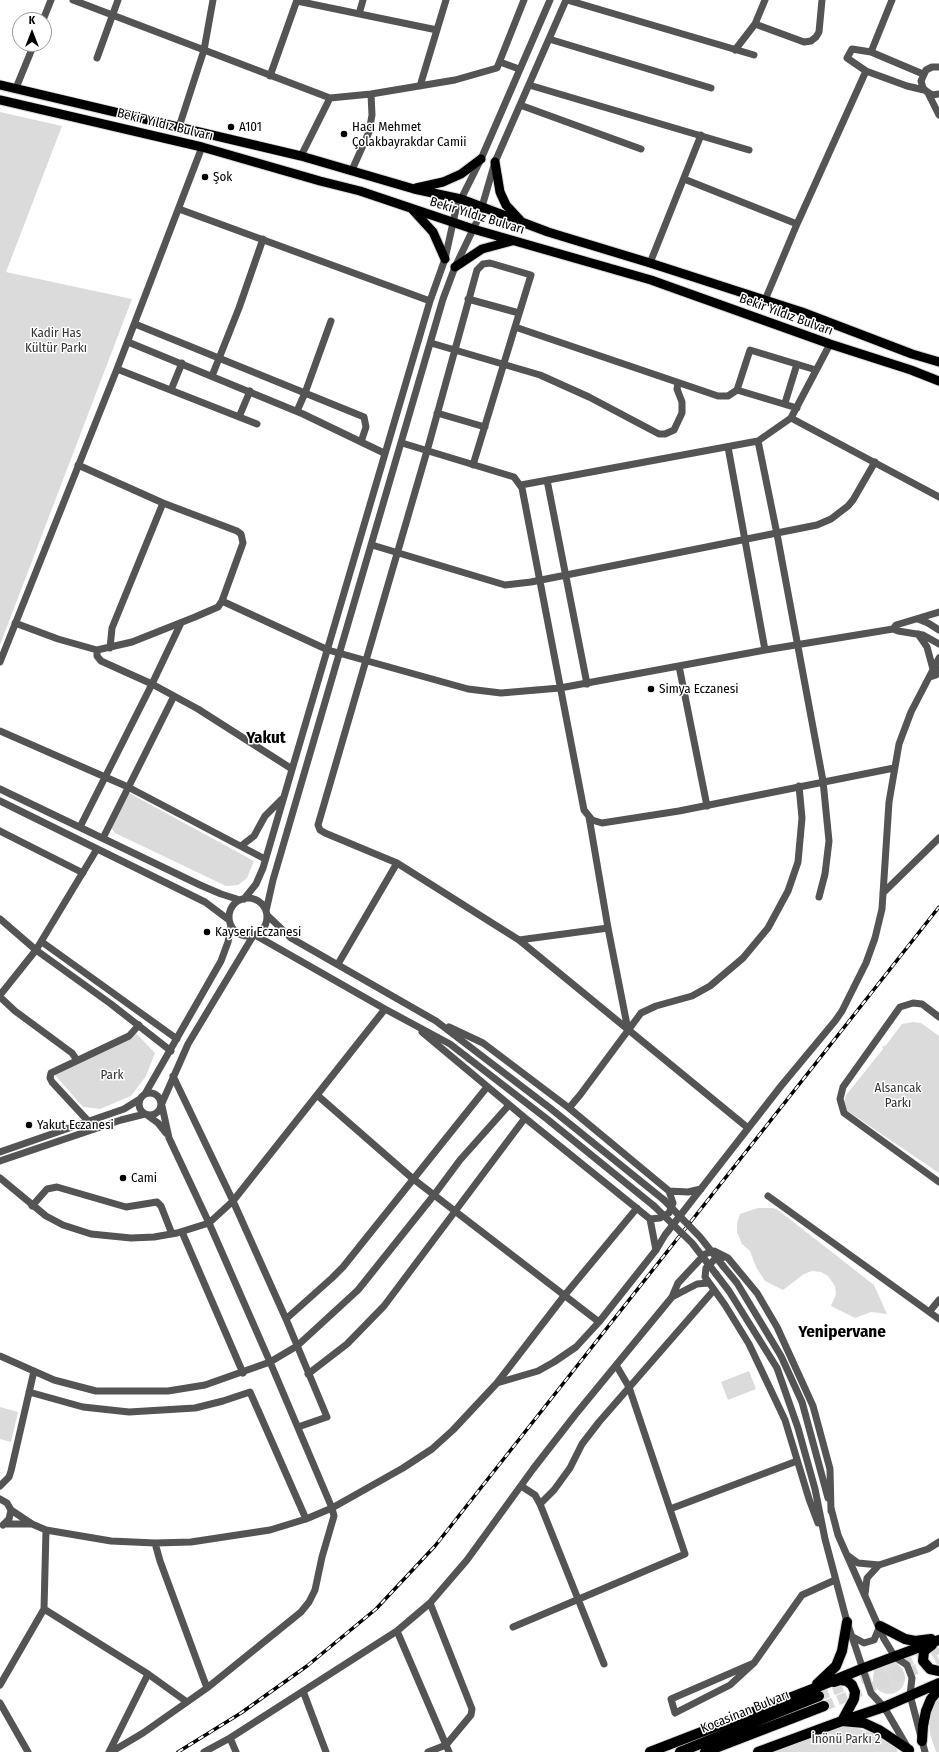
<!DOCTYPE html>
<html>
<head>
<meta charset="utf-8">
<style>
	body { margin:0 }
	#map { position:relative; width:939px; height:1752px; overflow:hidden; background:#fff; font-family:"Fira Sans Condensed",sans-serif }
	canvas { display:block }
	.north { position:absolute; left:12px; top:12px; width:40px; height:40px; box-sizing:border-box; background:#fff; border:1px solid #999; border-radius:50%; rotate:0deg; font-size:11px; font-weight:700; line-height:16px; text-align:center; color:#000 }
	.north::after { content:''; display:block; margin:auto; width:14px; height:18px; background:#000; clip-path:polygon(50% 0,100% 100%,50% 72%,0 100%) }
</style>
</head>
<body>
<div id="map">
<canvas width="939" height="1752"></canvas>
<div class="north">K</div>
</div>
<script>
const g = document.querySelector('canvas').getContext('2d');
g.lineJoin = 'round';
function paint(path, color) { g.fillStyle = color; g.fill(path, 'evenodd'); }
const toPath = rows => new Path2D(rows.map(r => 'M' + r).join(''));
function trace(path, color, width, dash) { g.strokeStyle = color; g.lineWidth = width; g.lineCap = dash ? 'butt' : 'round'; g.setLineDash(dash || []); g.stroke(path); }
function drawText(font, color, halo, rows, align = 'center') {
  g.font = font + ' "Fira Sans Condensed",sans-serif'; g.lineWidth = 3; g.setLineDash([]); g.textBaseline = 'middle'; g.strokeStyle = halo; g.fillStyle = color; for (const [text, x, y, turn = 0] of rows) {
    g.save(); g.translate(x, y); g.rotate((+turn || 0) * Math.PI / 180); g.textAlign = isNaN(turn) ? turn : align; if (halo) g.strokeText(text, 0, 0); g.fillText(text, 0, 0); g.restore();
  }
}
const green = toPath([
	[0,112,62,126,6,272,132,299,0,645],
	[129,793,254,861,247,878,238,885,226,886,115,833,111,828],
	[913,1022,921,1023,939,1036,939,1173,846,1110,844,1102,846,1095,883,1049,882,1047,886,1045,902,1024],
	[136,1033,155,1053,146,1076,131,1096,100,1109,83,1107,54,1074],
	[758,1208,773,1208,778,1210,874,1285,887,1314,871,1312,855,1318,831,1306,836,1294,835,1286,828,1276,821,1272,812,1271,804,1274,783,1290,765,1281,756,1267,750,1251,742,1244,737,1232,737,1223,740,1214],
	[749,1371,756,1389,728,1400,721,1382],
	[0,1407,18,1412,11,1442,0,1439],
	'873 1678a16 16 0 1 1 32 0a16 16 0 1 1-32 0Z',
	[939,1696,939,1752,936,1752,930,1734,929,1722,933,1706],
	[847,1725,875,1734,896,1748,898,1752,770,1752]
]);
const highwayTunnel = toPath([
	[819,1696,939,1649],
	[824,1706,939,1660]
]);
const minor = toPath([
	[73,0,330,98,371,94,455,80,497,68,524,0],
	[567,0,754,55],
	[297,1,437,30],
	[359,14,363,0],
	[43,20,51,0],
	[755,24,804,42,811,41,816,37,819,32,822,0],
	[549,39,711,88],
	[735,50,755,24,765,0],
	[871,52,892,0],
	[97,58,118,0],
	[500,62,519,69],
	[939,67,932,67,926,70,921,81,923,88,926,91,932,95,939,94],
	[923,74,871,52,852,49,847,58,866,71,907,86,924,90],
	[270,76,297,0],
	[529,85,749,150],
	[420,86,446,0],
	[16,88,34,44],
	[928,93,939,115],
	[520,105,641,149],
	[179,127,204,50,213,0],
	[301,156,330,98],
	[352,170,369,132,372,115,371,94],
	[684,179,797,224],
	[179,209,430,301],
	[650,263,701,135],
	[468,299,519,313],
	[765,300,797,224,866,71],
	[135,324,364,417,366,427,361,442],
	[515,327,531,275,490,263,483,264,477,270,427,451,318,825,320,830,325,833,397,863,519,940,608,928],
	[128,342,303,414,384,453],
	[431,343,540,375,589,397,659,434,665,434,674,430,682,413,682,402,677,389,678,383],
	[117,369,257,424],
	[212,376,239,308,263,239],
	[171,390,182,363],
	[737,390,750,350,816,370],
	[785,403,797,364],
	[297,411,305,393,331,321],
	[437,413,485,427],
	[239,417,250,391],
	[791,418,939,497],
	[758,441,777,534,823,781,829,841,825,874,819,897],
	[402,443,514,477,522,488,584,810,592,820,602,823,679,811,894,768],
	[728,447,765,650],
	[78,465,163,503,237,531,241,534,243,543,222,601],
	[473,465,515,327,718,396,728,396,737,390,797,408],
	[547,480,587,684],
	[521,485,758,441,791,418,830,344],
	[372,545,505,585,531,582,817,525,831,519,848,506,853,500,875,462],
	[918,619,928,623,939,630],
	[15,623,58,639,97,650,132,642,195,617,218,607,222,601,328,650,468,689,501,693,560,688,765,650,893,629,898,631,923,635,939,644],
	[893,629,896,625,939,612],
	[918,634,927,647,933,669],
	[110,648,112,628,163,503],
	[97,650,97,656,101,661,152,684,198,709,292,769],
	[0,662,117,369,202,147],
	[679,666,707,806],
	[930,677,936,675,939,670],
	[0,731,128,787,265,859],
	[0,789,200,885,221,894,240,900],
	[0,801,205,902,229,920],
	[589,817,608,928,628,1030],
	[80,827,152,684,181,623],
	[0,831,83,873],
	[103,838,174,696],
	[241,846,254,836,265,816,282,799],
	[883,893,939,838],
	'229 917a19 19 0 1 1 38 0a19 19 0 1 1-38 0Z',
	[244,899,256,884,263,868,430,301,445,259,456,209,481,159,550,0],
	[266,911,273,880,443,299,455,267,479,217,495,162,566,0],
	[267,915,291,938,436,1021,550,1108,664,1200],
	[0,919,36,950,111,1004,171,1051],
	[255,935,385,1009,450,1044,547,1119,654,1206],
	[519,940,748,1128],
	[42,942,177,1039],
	[338,964,397,863],
	[0,995,36,950,97,849],
	[0,997,15,1011,72,1053,77,1060],
	[939,1017,922,1004,913,1003,900,1007,843,1087,840,1099,844,1113,939,1182],
	[449,1027,483,1043,569,1108,669,1191,688,1192,701,1189],
	[422,1032,525,1118,650,1219,656,1250],
	[173,1076,233,1201,286,1319,327,1417,298,1427],
	'139 1104a11 11 0 1 1 22 0a11 11 0 1 1-22 0Z',
	[145,1094,221,961,228,942,231,926],
	[317,1095,412,1178,599,1322],
	[162,1103,188,1044,253,936],
	[569,1108,580,1095,641,1013,656,1006,692,996,710,986,743,958,768,928,788,891,798,862,802,818,799,786],
	[147,1115,158,1123,166,1133],
	[89,1122,52,1082,50,1078,51,1073,129,1036,139,1025],
	[0,1152,124,1109,140,1099],
	[0,1161,121,1120,145,1114],
	[0,1178,46,1216,63,1225,91,1234,131,1238,154,1237,177,1233,209,1223,233,1201,385,1009],
	[768,1196,939,1319],
	[32,1206,47,1189,57,1187,126,1207,157,1202,161,1206,172,1234],
	[650,1219,660,1218,669,1213,673,1203,669,1191],
	[182,1232,243,1373],
	[722,1258,714,1260,706,1268,705,1277,725,1305,749,1344,785,1420,809,1499,818,1523],
	[723,1266,737,1283,781,1356,802,1402,828,1498],
	[716,1274,729,1291,777,1368,798,1428,815,1489,825,1539,847,1622,871,1693,884,1707,908,1748],
	[672,1297,697,1284,708,1283],
	[930,1311,939,1300],
	[286,1319,332,1278,343,1267,487,1087],
	[0,1356,54,1380,96,1391,168,1391,205,1385,270,1362,297,1346,358,1290,434,1195,460,1160,509,1105],
	[308,1374,347,1344,384,1306,525,1118],
	[497,1383,538,1371,554,1362,576,1347,599,1322,656,1250,665,1235,781,1086,835,1021,842,1011,866,963,875,938,882,909,889,802,899,744,911,712,939,658],
	[29,1392,83,1407,129,1412,195,1408,223,1401,250,1392,306,1519],
	[0,1486,9,1477,11,1471,34,1371],
	[521,1486,535,1495,540,1504,604,1664],
	[0,1499,7,1503,11,1510,9,1519,3,1525],
	[540,1504,554,1490,570,1468,582,1444,599,1422,714,1290],
	[831,1508,838,1535,884,1639,895,1657,907,1665,912,1678,910,1695,925,1752],
	[670,1509,797,1461],
	[4,1524,32,1524,11,1510],
	[32,1524,46,1530,111,1541,155,1543,191,1542,270,1530,306,1519,332,1508,403,1468,432,1449,453,1430,497,1383,564,1296,637,1208],
	[155,1543,160,1561,207,1688],
	[847,1555,858,1563,879,1565,928,1549,939,1542],
	[865,1594,867,1578,879,1565],
	[44,1609,148,1674,187,1702],
	[513,1627,685,1554,629,1387,616,1365],
	[397,1631,449,1752],
	[853,1637,864,1643,874,1640,880,1626],
	[754,1663,730,1685,675,1713,671,1699,754,1663,802,1595,835,1580],
	[0,1685,44,1609,46,1530],
	[303,1691,326,1752],
	[0,1703,28,1752],
	[230,1738,236,1752],
	[109,1752,148,1674],
	[111,1752,143,1733,207,1688,301,1612,309,1602,315,1590,322,1557,334,1516,332,1508,270,1362,209,1223,169,1138,162,1106],
	[204,1752,230,1738,397,1631,430,1603,467,1560,533,1469,575,1415,672,1297,678,1283,705,1254,714,1251,728,1258,757,1293,777,1327,813,1406,830,1469,831,1511],
	[428,1752,446,1745,471,1715,472,1709,430,1603]
]);
const major = toPath([
	[0,85,301,156,414,189,461,199,548,232,650,263,802,312,912,354,939,362],
	[0,100,202,147,320,181,360,191,473,229,651,280,830,344,911,370,939,381],
	[495,162,500,192,506,205,520,220],
	[416,188,443,182,461,174,481,159],
	[412,209,433,232,445,259],
	[455,267,482,249,512,241]
]);
const highway = toPath([
	[880,1626,905,1639,915,1641,931,1639],
	[932,1645,924,1651,923,1661,930,1669,939,1671],
	[834,1682,840,1680,847,1681,852,1685,855,1692,854,1699,842,1721,864,1723,879,1730,909,1750],
	[817,1684,836,1666,842,1651,847,1622],
	[922,1741,923,1726,926,1711,931,1699,939,1689],
	[650,1752,810,1690,864,1668,939,1640],
	[680,1752,819,1696],
	[705,1752,824,1706],
	[758,1752,842,1721,884,1707,939,1683]
]);
const rail = toPath([
	[178,1752,241,1713,307,1666,376,1609,435,1546,939,907]
]);
const minorBridge = toPath([
	[664,1200,700,1237,723,1266],
	[654,1206,692,1243,716,1274]
]);
const markers = [
	[231,127,4,"#000"],
	[344,134,4,"#000"],
	[205,177,4,"#000"],
	[651,689,4,"#000"],
	[207,932,4,"#000"],
	[29,1125,4,"#000"],
	[123,1178,4,"#000"]
];
const streetNames = [
	["Bekir Yıldız Bulvarı",165,125,14],
	["Bekir Yıldız Bulvarı",477,216,17],
	["Bekir Yıldız Bulvarı",786,315,20],
	["Kocasinan Bulvarı",745,1712,-22]
];
const poiNames = [
	["A101",239,127],
	["Hacı Mehmet",352,127],
	["Çolakbayrakdar Camii",352,142],
	["Şok",213,177],
	["Simya Eczanesi",659,689],
	["Kayseri Eczanesi",215,932],
	["Yakut Eczanesi",37,1125],
	["Cami",131,1178]
];
const parkNames = [
	["Kadir Has",56,333],
	["Kültür Parkı",56,348],
	["Park",112,1075],
	["Alsancak",898,1088],
	["Parkı",898,1103],
	["İnönü Parkı 2",846,1739]
];
const districtNames = [
	["Yakut",266,738],
	["Yenipervane",842,1332]
];
paint(green, '#dbdbdb');
trace(highwayTunnel, '#d9d9d9', 10, [10, 5]);
trace(major, '#dbdbdb', 11);
trace(highway, '#dbdbdb', 12);
trace(minor, '#545454', 7);
trace(major, '#000', 9);
trace(highway, '#000', 10);
trace(rail, '#000', 3.5);
trace(rail, '#fff', 2, [6]);
trace(minorBridge, '#545454', 7);
for (const [x, y, r, color] of markers) { const dot = new Path2D(); dot.arc(x, y, r, 0, 2 * Math.PI); g.fillStyle = color; g.fill(dot); trace(dot, '#fff', 1.5); }
drawText('13px', '#000', '#fff', streetNames);
drawText('13px', '#000', '#fff', poiNames, 'left');
drawText('13px', '#323232', '#fff', parkNames);
drawText('bold 17px', '#000', '#fff', districtNames);
</script>
</body>
</html>
